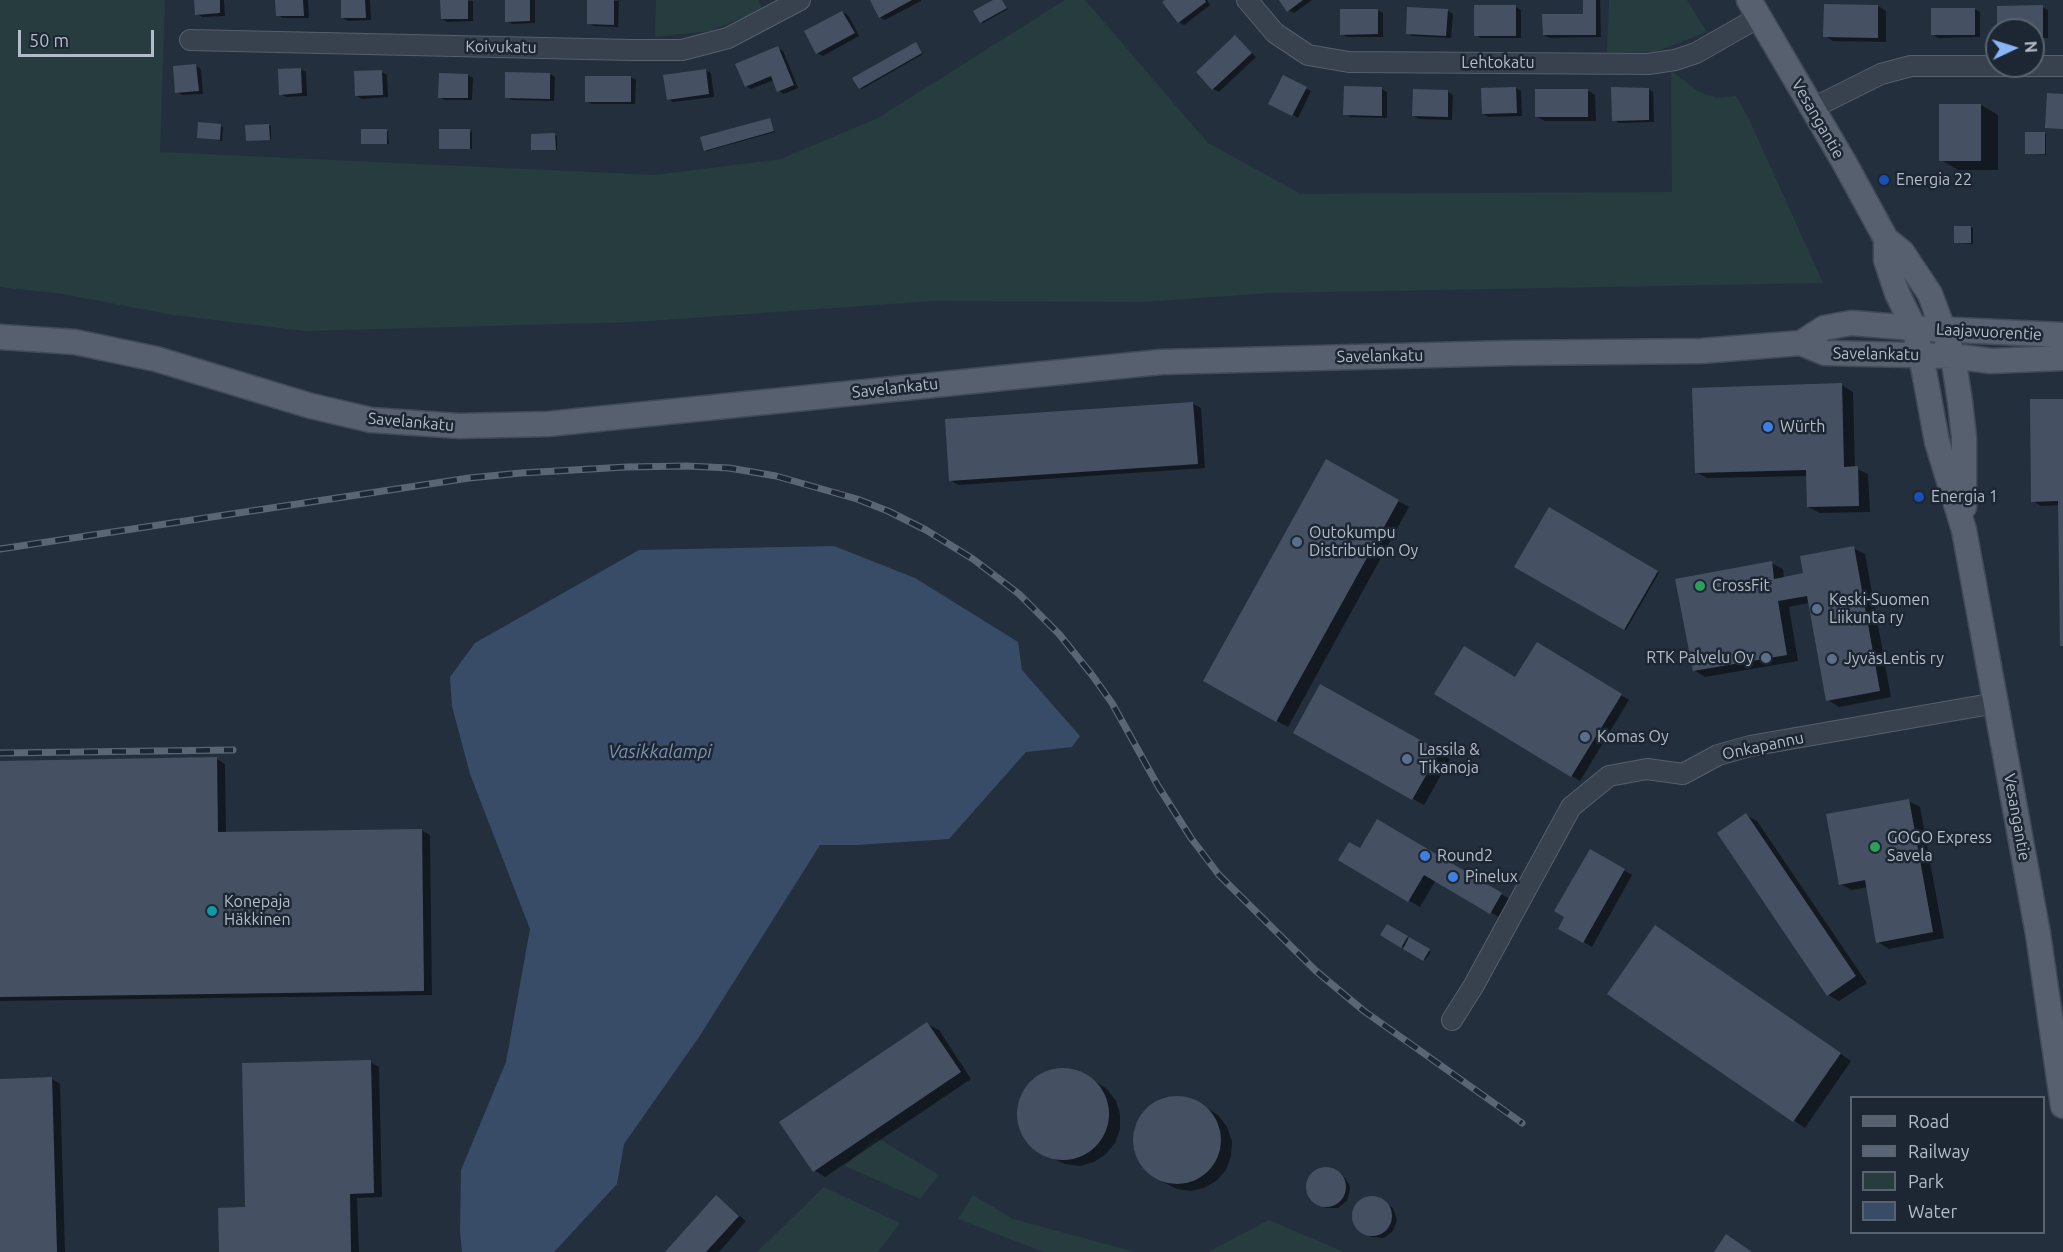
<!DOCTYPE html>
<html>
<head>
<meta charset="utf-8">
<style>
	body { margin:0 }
	#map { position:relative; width:2063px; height:1252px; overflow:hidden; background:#242f3e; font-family:Ubuntu,sans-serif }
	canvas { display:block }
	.legend { position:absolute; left:1850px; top:1096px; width:195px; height:138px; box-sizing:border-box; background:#1d2633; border:2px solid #59626f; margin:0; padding:8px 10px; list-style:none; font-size:18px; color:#b4bcc9 }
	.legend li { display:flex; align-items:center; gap:12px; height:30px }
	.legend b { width:30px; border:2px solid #59626f }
	.north { position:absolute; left:1985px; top:18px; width:60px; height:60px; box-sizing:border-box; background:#1d2633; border:2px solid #59626f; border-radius:50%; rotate:86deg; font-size:16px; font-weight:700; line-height:24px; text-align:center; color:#b4bcc9 }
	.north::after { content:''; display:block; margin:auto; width:21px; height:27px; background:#8ab4f8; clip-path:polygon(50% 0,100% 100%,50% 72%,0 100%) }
	.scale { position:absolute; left:18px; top:30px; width:136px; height:27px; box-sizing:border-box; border:3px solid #b4bcc9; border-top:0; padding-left:8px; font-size:18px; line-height:21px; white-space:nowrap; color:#b4bcc9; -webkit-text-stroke:4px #1d2633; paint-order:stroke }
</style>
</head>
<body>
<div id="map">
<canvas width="2063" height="1252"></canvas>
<ul class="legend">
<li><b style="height:8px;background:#56606e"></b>Road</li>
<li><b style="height:8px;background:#5a6575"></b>Railway</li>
<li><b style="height:16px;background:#263c3f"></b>Park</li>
<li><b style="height:16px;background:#394c67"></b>Water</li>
</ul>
<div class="north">N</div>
<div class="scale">50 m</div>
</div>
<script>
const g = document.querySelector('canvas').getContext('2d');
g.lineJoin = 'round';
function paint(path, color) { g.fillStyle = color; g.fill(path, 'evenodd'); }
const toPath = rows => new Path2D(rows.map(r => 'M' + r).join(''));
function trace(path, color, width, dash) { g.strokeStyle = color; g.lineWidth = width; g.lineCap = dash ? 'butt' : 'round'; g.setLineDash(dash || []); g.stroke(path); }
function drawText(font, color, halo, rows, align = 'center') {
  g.font = font + ' Ubuntu,sans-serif'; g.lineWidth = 5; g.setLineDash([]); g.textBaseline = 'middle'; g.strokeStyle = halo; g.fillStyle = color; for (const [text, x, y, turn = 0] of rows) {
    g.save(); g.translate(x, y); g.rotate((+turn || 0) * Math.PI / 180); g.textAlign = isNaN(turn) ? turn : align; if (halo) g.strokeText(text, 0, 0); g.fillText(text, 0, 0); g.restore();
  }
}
const green = toPath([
	[0,0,165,0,160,152,654,175,781,159,878,118,1065,0,1085,0,1208,143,1301,194,1672,192,1671,70,1697,91,1717,98,1736,96,1748,117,1823,283,1269,293,1145,302,934,301,633,322,305,331,173,315,63,294,0,287],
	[656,0,759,0,762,10,710,31,655,37],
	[1609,0,1687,0,1707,32,1655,52,1607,53],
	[876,1137,939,1175,920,1199,845,1166],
	[824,1187,900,1223,878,1252,757,1252],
	[973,1195,1013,1219,1135,1252,1044,1252,958,1219],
	[1269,1220,1344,1252,1208,1252]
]);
const water = toPath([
	[834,546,915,578,1018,642,1022,670,1080,736,1072,747,1026,752,949,839,856,845,820,845,699,1037,624,1144,617,1184,554,1252,462,1252,460,1231,461,1170,506,1062,530,929,470,774,452,706,450,677,475,643,639,550]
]);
const shadow = toPath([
	[196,0,224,0,225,16,202,17,197,14],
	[277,0,308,0,309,18,283,18,278,15],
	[342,0,370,0,371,20,348,21,343,18],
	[442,0,473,1,473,21,447,22,442,19],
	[506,0,535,0,535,23,512,24,507,21],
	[589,0,619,1,618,27,594,26,588,23],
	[871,0,921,0,921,1,885,20,880,17],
	[996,0,1002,0,1008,9,983,23,981,22],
	[1167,0,1207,0,1210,5,1184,25,1179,22],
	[1281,0,1312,0,1294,13,1288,10],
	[1585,0,1600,0,1601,37,1550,38,1544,35,1585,15],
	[1825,5,1878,6,1886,11,1886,42,1833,41,1825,36],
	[1516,7,1521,10,1521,38,1481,38,1476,35],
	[2042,7,2048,10,2048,38,2033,38,2033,30,1999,30],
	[1975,9,1980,12,1980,37,1938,38,1933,35],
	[1377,10,1383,13,1383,37,1347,37,1341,34],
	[1448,11,1453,14,1451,38,1412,36,1407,33],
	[842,12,848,15,859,36,823,56,817,53],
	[1236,37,1256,57,1219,92,1213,89],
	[916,44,923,54,862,89,860,88],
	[777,48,783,51,798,88,784,94,779,91,774,80,751,89,746,86],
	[196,66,201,69,203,94,182,95,177,92],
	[300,69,306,72,307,96,286,97,281,94],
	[705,70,711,73,714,97,673,102,668,99],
	[382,72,387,75,388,97,362,99,357,96],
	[550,74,555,77,554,101,512,100,506,97],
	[468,75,473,78,472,100,445,100,439,97],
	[630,77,636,80,635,104,592,104,587,101],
	[1283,77,1311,91,1298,118,1270,103],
	[1516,88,1521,91,1522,116,1489,117,1483,114],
	[1382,89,1387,92,1387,118,1350,117,1345,114],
	[1648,89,1653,92,1654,122,1619,123,1614,120],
	[1587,90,1595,95,1596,121,1545,121,1537,117],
	[1448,92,1453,95,1452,120,1419,119,1414,116],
	[1981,105,1998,115,1998,170,1958,170,1941,160],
	[770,120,775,132,707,151,705,150],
	[200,123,223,127,222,141,198,137],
	[268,125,271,126,271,140,247,140],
	[386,130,388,132,389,144,362,143],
	[470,131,472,132,472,149,442,149],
	[2044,133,2046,134,2046,155,2027,153],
	[555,135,557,136,557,150,533,150],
	[1971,227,1973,228,1973,244,1956,243],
	[1842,385,1853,392,1855,468,1868,474,1870,512,1820,513,1808,507,1807,476,1707,478,1696,472],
	[2063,400,2063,646,2060,505,2041,506,2033,501],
	[1193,404,1201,408,1205,468,959,485,951,481],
	[1327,461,1409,507,1288,727,1205,681],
	[1549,509,1659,573,1626,630,1516,566],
	[1853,548,1865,554,1891,697,1839,707,1828,700,1809,603,1789,607,1798,661,1705,677,1694,670,1771,563,1783,569,1784,579,1805,575],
	[1537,644,1629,700,1580,781,1436,693,1515,679],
	[1321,687,1450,759,1424,805,1295,733],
	[217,759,225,764,226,834,421,830,430,835,432,995,0,1001,0,762],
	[1908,801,1920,807,1944,938,1889,949,1878,942,1868,887,1852,890,1840,884],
	[1746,815,1757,821,1867,983,1839,1001,1828,995],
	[1377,821,1513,901,1502,919,1436,880,1420,907,1340,860,1360,850],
	[1590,851,1632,875,1592,947,1560,928,1566,916],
	[1388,926,1431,952,1425,960,1383,935],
	[1667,934,1851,1061,1805,1128,1610,994],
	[927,1024,939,1030,971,1079,825,1177,814,1170],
	[370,1062,379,1067,382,1197,357,1198,359,1252,220,1252,247,1209],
	[1068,1069,1082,1073,1107,1089,1116,1101,1120,1114,1120,1129,1115,1143,1106,1154,1094,1162,1080,1166,1065,1164,1039,1152,1028,1142,1021,1129,1018,1114,1021,1099,1028,1086,1039,1076,1053,1070],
	[52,1079,60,1084,65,1252,0,1252,0,1080],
	[1178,1097,1193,1100,1218,1115,1227,1127,1232,1141,1231,1156,1226,1170,1216,1181,1204,1188,1191,1191,1177,1189,1165,1183,1153,1176,1143,1167,1137,1155,1134,1142,1135,1128,1141,1116,1150,1106,1163,1099],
	[1330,1169,1342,1174,1349,1184,1350,1189,1347,1201,1338,1208,1326,1208,1321,1205,1315,1202,1308,1191,1309,1179,1317,1170],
	[717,1197,746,1221,719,1252,667,1252],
	[1377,1198,1393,1208,1397,1220,1393,1231,1384,1238,1371,1237,1360,1230,1354,1219,1354,1213,1360,1202,1364,1199]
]);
const building = toPath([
	[194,0,220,0,220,13,195,15],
	[275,0,303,0,304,16,276,16],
	[341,0,365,0,366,18,341,18],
	[440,0,468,0,468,19,441,19],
	[505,0,530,0,530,21,505,22],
	[587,0,614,0,614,25,587,24],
	[870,0,912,0,879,18],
	[993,0,1002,0,1007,8,980,23,973,11],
	[1165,0,1205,0,1206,2,1178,23,1162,2],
	[1279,0,1303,0,1287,12],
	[1583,0,1596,0,1596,35,1543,35,1542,14,1583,14],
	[1824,4,1878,5,1878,38,1823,37],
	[1474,5,1516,5,1516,36,1474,36],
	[2043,5,2043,36,2033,36,2033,30,1997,30,1997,6],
	[1407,7,1448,9,1446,36,1406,34],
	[1931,8,1975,8,1975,35,1931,35],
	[1340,9,1378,9,1378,34,1340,35],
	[842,11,855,33,816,54,804,31],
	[1235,35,1252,53,1212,90,1196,72],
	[916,42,922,53,859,89,852,78],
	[778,46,794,85,777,92,771,76,745,87,735,64],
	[196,64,199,91,175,93,173,66],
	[301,68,302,93,279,95,278,69],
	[706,69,709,94,667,100,663,75],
	[382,70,383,95,355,96,354,71],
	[505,72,550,73,550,99,505,98],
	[439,73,468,74,468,98,438,98],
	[1283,75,1307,87,1292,116,1268,104],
	[585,76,631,76,631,102,585,102],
	[1344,86,1382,87,1382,116,1343,115],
	[1516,87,1517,113,1482,114,1481,88],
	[1611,87,1649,88,1649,120,1612,121],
	[1413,89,1448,90,1448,117,1412,116],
	[1535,89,1588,89,1588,117,1535,117],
	[2047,93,2063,94,2063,129,2045,128],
	[1939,104,1981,104,1981,161,1939,161],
	[770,118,774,131,704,151,700,137],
	[198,122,221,124,220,140,197,138],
	[269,124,270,140,246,141,245,125],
	[361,129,387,129,387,144,361,144],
	[439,129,470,129,470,149,439,149],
	[2025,132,2045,132,2045,154,2025,154],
	[555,133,556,150,531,150,531,134],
	[1954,226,1971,226,1971,243,1954,243],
	[1842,383,1844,467,1858,466,1859,506,1807,507,1806,470,1695,473,1692,388],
	[2030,399,2063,399,2063,646,2060,646,2058,501,2031,502],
	[1193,402,1198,464,949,481,945,419],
	[1326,459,1399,500,1276,722,1203,681],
	[1549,507,1658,571,1624,630,1514,567],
	[1854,546,1880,691,1826,701,1807,596,1778,601,1787,655,1693,671,1675,579,1772,561,1774,579,1803,573,1800,556],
	[1537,642,1622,694,1571,777,1434,694,1464,646,1515,677],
	[1320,684,1440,751,1412,800,1293,733],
	[217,757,218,832,422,829,424,991,0,997,0,761],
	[1909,799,1933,932,1876,943,1865,880,1839,885,1826,814],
	[1746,813,1856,976,1827,996,1717,833],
	[1377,819,1502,893,1490,914,1424,875,1408,902,1338,860,1349,842,1360,848],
	[1590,849,1625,869,1583,943,1558,929,1564,917,1554,911],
	[1387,924,1408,936,1401,948,1380,935],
	[1655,925,1841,1053,1793,1122,1607,994],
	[1409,937,1430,949,1423,961,1403,949],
	[927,1022,961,1072,813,1172,779,1122],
	[371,1060,374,1193,350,1194,351,1252,219,1252,218,1208,245,1207,242,1063],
	'1017 1114a46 46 0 1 1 92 0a46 46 0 1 1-92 0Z',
	[52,1077,57,1252,0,1252,0,1079],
	'1133 1140a44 44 0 1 1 88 0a44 44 0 1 1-88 0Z',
	'1306 1187a20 20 0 1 1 40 0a20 20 0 1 1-40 0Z',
	[716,1195,739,1216,706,1252,665,1252],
	'1352 1216a20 20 0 1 1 40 0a20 20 0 1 1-40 0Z',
	[1726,1234,1752,1252,1714,1252]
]);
const minor = toPath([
	[1247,0,1275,33,1308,55,1349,62,1648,64,1675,60,1696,53,1759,17],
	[190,40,631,50,682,50,728,38,800,0],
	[1811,109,1881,74,1911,66,2063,66],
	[1452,1020,1474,985,1571,807,1609,776,1647,769,1683,774,1718,755,1750,746,1996,703]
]);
const major = toPath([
	[1749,0,1844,162,1886,239,1902,252,1930,294,1953,356,1960,402,1964,437,1964,507],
	[1886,239,1886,260,1897,293,1914,328,1921,355,1937,442,1964,530,2038,934,2063,1106],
	[0,337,75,342,156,359,311,406,371,420,459,426,548,424,1161,362,1511,353,1701,351,1801,343,1825,353,1953,356,1991,361,2063,358],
	[1801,343,1824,328,1851,323,1914,328,2063,335]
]);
const rail = toPath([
	[0,549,469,478,521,473,626,467,687,466,729,468,776,476,857,499,888,511,926,530,973,559,1019,594,1059,634,1092,675,1112,703,1158,786,1191,838,1219,875,1316,971,1364,1011,1522,1123],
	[0,753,233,750]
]);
const markers = [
	[1884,180,6,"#1a4fb4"],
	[1768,427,6,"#3f7fe0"],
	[1919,497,6,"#1a4fb4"],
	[1297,542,6,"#5c6f8a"],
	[1700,586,6,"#2e9e5b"],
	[1817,609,6,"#5c6f8a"],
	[1766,658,6,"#5c6f8a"],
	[1832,659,6,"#5c6f8a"],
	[1585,737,6,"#5c6f8a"],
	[1407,759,6,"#5c6f8a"],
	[1875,847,6,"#2e9e5b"],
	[1425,856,6,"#3f7fe0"],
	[1453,877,6,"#3f7fe0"],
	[212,911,6,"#0f9aa8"]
];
const streetNames = [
	["Koivukatu",501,47,1],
	["Lehtokatu",1498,63],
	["Vesangantie",1818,119,60],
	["Laajavuorentie",1989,332,3],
	["Savelankatu",1876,354,1],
	["Savelankatu",1380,356,-1],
	["Savelankatu",895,388,-6],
	["Savelankatu",411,422,5],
	["Onkapannu",1763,746,-12],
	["Vesangantie",2017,817,80]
];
const poiNames = [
	["Energia 22",1896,180],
	["Würth",1780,427],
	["Energia 1",1931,497],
	["Outokumpu",1309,533],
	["Distribution Oy",1309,551],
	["CrossFit",1712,586],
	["Keski-Suomen",1829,600],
	["Liikunta ry",1829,618],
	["RTK Palvelu Oy",1754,658,"right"],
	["JyväsLentis ry",1844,659],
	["Komas Oy",1597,737],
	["Lassila &",1419,750],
	["Tikanoja",1419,768],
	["GOGO Express",1887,838],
	["Savela",1887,856],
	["Round2",1437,856],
	["Pinelux",1465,877],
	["Konepaja",224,902],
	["Häkkinen",224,920]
];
const waterNames = [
	["Vasikkalampi",660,752]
];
paint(green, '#263c3f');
paint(water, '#394c67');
paint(shadow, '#0007');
paint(building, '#455162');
trace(minor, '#565f6c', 22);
trace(major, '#414a57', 27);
trace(minor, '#38414e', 20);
trace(major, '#56606e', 24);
trace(rail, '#5a6575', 7);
trace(rail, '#1d2633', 4.5, [14]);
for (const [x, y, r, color] of markers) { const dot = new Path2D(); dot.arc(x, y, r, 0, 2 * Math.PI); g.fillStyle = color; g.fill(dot); trace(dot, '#1d2633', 2); }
drawText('16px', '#b4bcc9', '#1d2633', streetNames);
drawText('16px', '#b4bcc9', '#1d2633', poiNames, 'left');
drawText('italic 18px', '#7c92b1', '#1d2633', waterNames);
</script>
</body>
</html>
